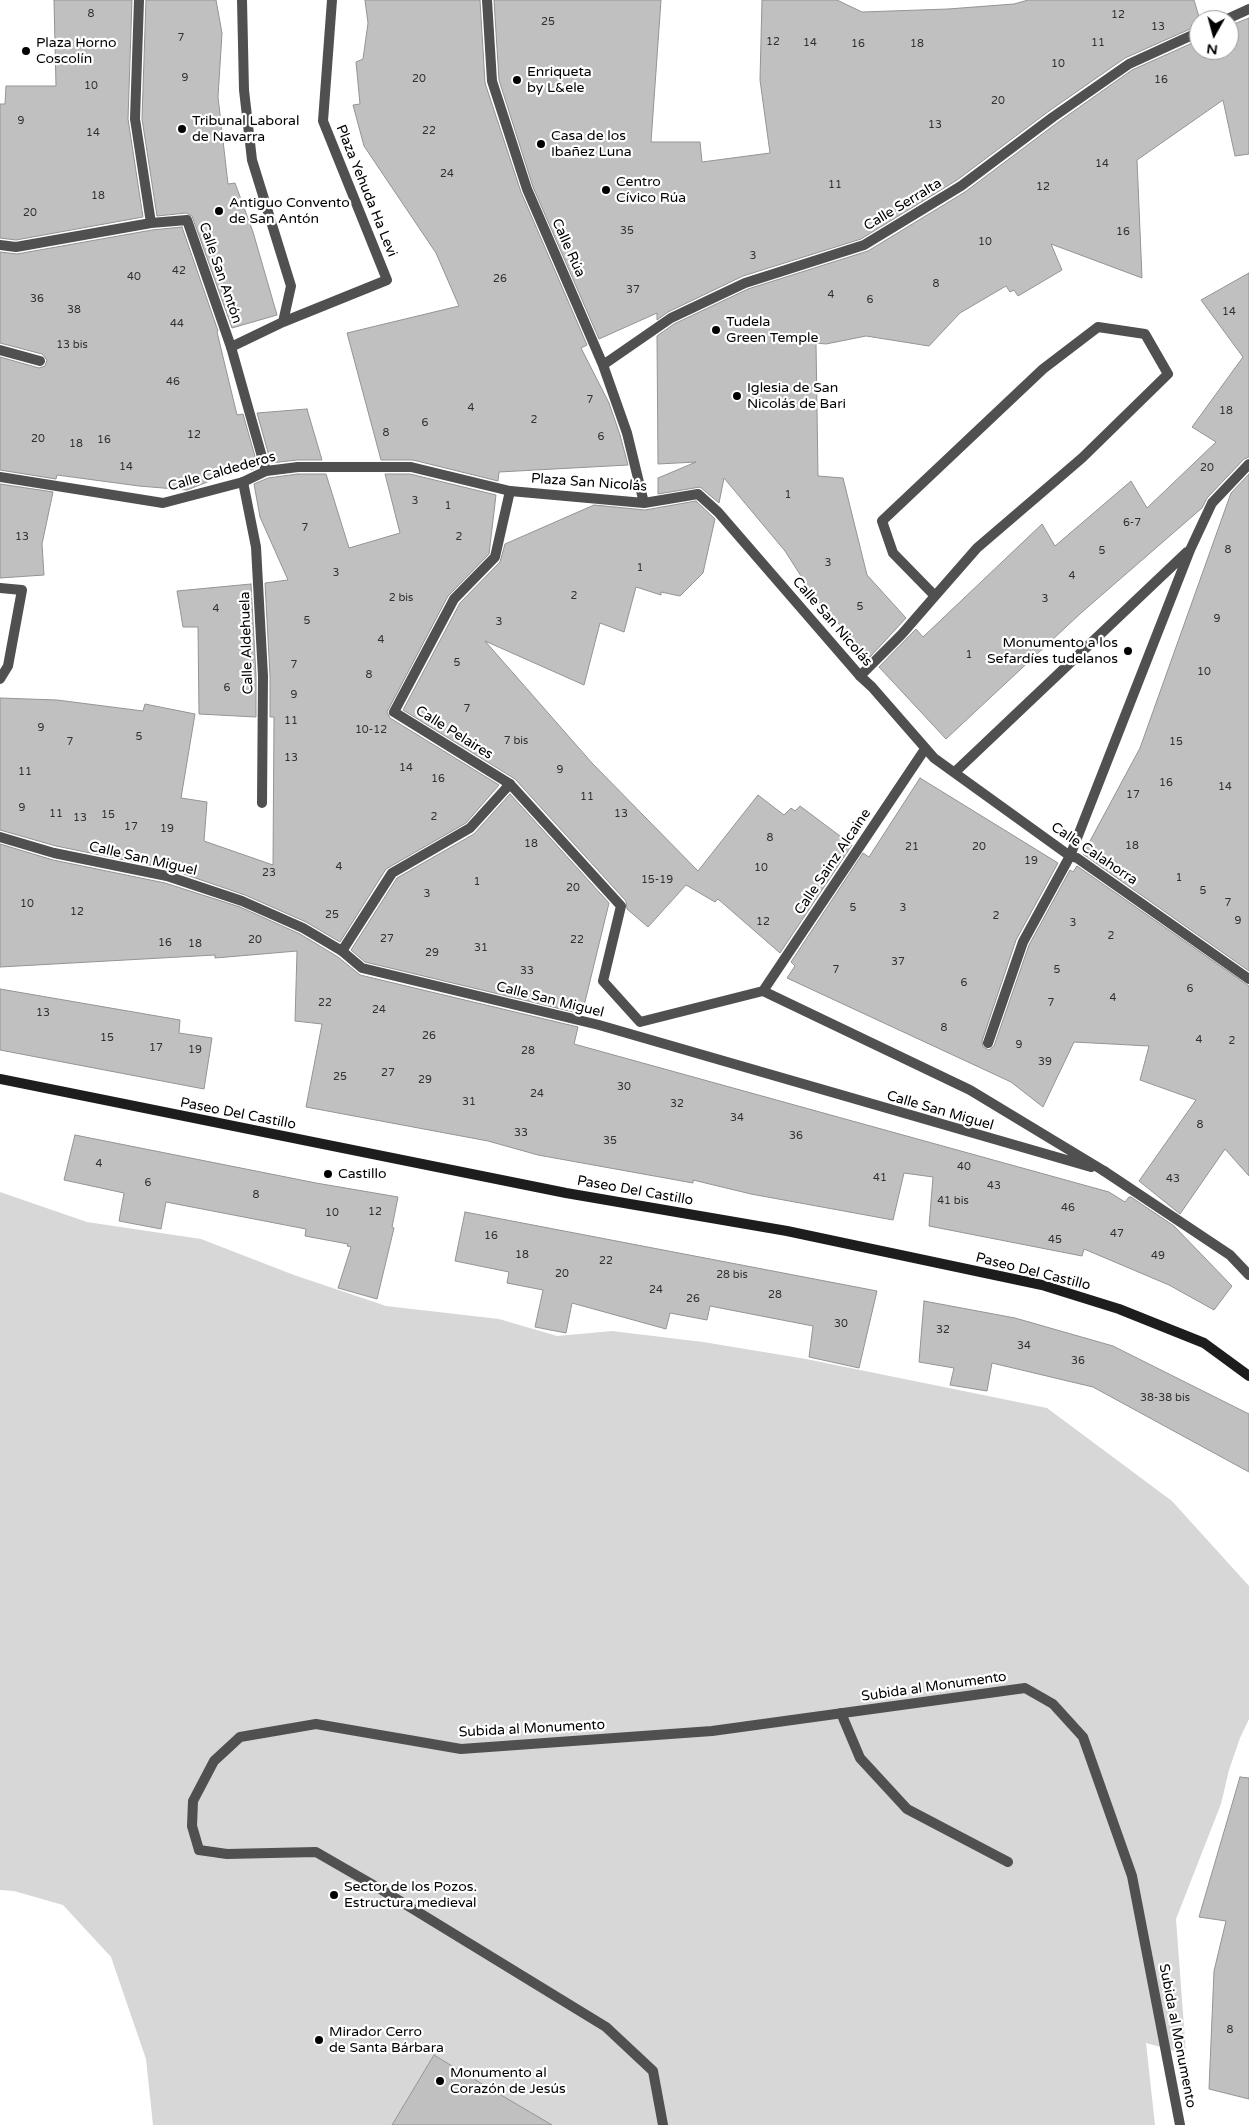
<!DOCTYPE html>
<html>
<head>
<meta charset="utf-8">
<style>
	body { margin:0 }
	#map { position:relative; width:1249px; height:2125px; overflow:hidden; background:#fff; font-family:"Varela Round",sans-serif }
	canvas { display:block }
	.north { position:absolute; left:1189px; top:10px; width:50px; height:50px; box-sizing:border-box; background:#fff; border:1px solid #999; border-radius:50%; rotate:187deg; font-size:14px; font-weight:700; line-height:20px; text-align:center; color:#000 }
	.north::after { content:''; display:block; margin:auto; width:18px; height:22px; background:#000; clip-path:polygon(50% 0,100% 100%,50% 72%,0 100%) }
</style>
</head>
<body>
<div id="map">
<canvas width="1249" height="2125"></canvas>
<div class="north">N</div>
</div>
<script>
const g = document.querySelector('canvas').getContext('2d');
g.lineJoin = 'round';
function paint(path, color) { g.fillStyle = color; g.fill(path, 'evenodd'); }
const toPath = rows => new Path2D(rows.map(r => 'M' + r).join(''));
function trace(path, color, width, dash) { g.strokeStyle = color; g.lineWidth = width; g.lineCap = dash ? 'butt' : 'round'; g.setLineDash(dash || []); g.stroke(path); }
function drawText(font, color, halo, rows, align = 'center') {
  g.font = font + ' "Varela Round",sans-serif'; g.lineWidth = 4.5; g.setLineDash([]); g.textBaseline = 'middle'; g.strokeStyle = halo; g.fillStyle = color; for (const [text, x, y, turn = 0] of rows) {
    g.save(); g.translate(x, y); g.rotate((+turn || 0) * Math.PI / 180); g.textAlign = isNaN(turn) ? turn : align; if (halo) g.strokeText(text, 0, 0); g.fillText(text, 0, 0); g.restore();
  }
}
const green = toPath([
	[0,1192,87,1222,201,1239,294,1275,386,1306,499,1319,557,1336,612,1331,703,1342,806,1359,1047,1408,1172,1501,1249,1586,1249,1719,1240,1738,1229,1770,1221,1804,1176,1919,1186,2054,1146,2043,1155,2125,525,2125,532,2113,434,2055,392,2125,153,2125,146,2059,111,1957,63,1905,14,1891,0,1890]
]);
const building = toPath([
	[54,0,132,0,128,119,143,217,16,240,0,238,0,104,5,104,6,86,56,86,54,0],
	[146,0,216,0,222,33,218,97,228,184,235,183,253,232,277,315,232,328,192,216,186,213,157,216,142,119,146,0],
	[365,0,480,0,485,83,521,192,587,345,581,348,609,403,620,435,628,465,499,472,498,481,413,460,381,460,347,333,459,306,436,253,364,146,353,105,360,104,356,62,363,59,368,23,365,0],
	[494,0,661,0,651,142,700,142,702,162,770,153,760,80,762,0,837,0,862,12,948,9,1014,4,1028,0,1194,0,1200,20,1199,25,1125,58,1049,111,957,180,861,239,743,276,668,312,657,320,657,313,599,339,533,187,499,80,494,0],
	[1249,18,1249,154,1235,156,1223,100,1137,160,1142,278,1051,244,1062,270,1018,296,1014,290,1010,292,1006,286,960,313,929,346,866,336,826,344,816,343,818,476,843,478,867,575,906,618,870,657,815,598,785,551,724,478,719,503,700,487,658,494,658,478,696,462,658,464,657,336,674,324,748,289,868,251,965,192,1057,123,1132,70,1199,40,1199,50,1229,50,1229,26,1249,18],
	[182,227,218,331,217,332,237,415,243,414,258,467,251,470,250,465,187,490,139,486,57,475,56,479,0,470,0,357,39,368,45,366,47,360,42,354,0,343,0,252,17,254,152,230,182,227],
	[1249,273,1249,457,1244,459,1207,498,1202,508,1081,613,946,739,879,667,916,629,923,637,1042,524,1055,546,1131,481,1147,508,1216,442,1192,427,1243,357,1201,300,1249,273],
	[307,409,322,460,297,460,271,463,257,413,307,409],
	[298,474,326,474,349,548,400,533,385,474,410,474,496,495,489,554,448,596,387,712,390,718,499,785,466,823,386,869,340,942,306,922,245,895,169,869,56,846,0,830,0,698,57,700,143,711,145,704,195,714,181,798,207,802,204,841,273,865,274,717,270,717,270,676,265,583,288,580,260,517,254,484,268,478,298,474],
	[1249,474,1249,971,1083,854,1140,748,1231,493,1249,474],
	[0,484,53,492,42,544,44,575,0,578,0,484],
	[696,501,715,519,703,573,680,596,661,592,661,595,636,587,624,632,600,623,584,685,485,641,592,763,698,871,758,795,784,815,791,808,795,811,800,806,852,845,780,953,718,899,715,902,686,885,648,927,627,909,626,901,515,779,403,710,460,603,500,562,505,544,594,505,645,510,696,501],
	[251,584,256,676,256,717,199,714,198,627,183,627,177,591,251,584],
	[920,778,1058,863,1016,940,982,1041,983,1047,989,1050,994,1046,1029,945,1070,870,1073,872,1077,866,1249,986,1249,1176,1225,1149,1180,1214,1139,1181,1196,1100,1140,1080,1149,1046,1074,1042,1043,1107,1011,1082,787,978,795,966,791,962,863,853,869,857,920,778],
	[510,794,609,903,582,1014,365,962,351,950,397,878,474,834,510,794],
	[0,844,53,860,165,883,240,907,300,934,338,957,360,975,578,1027,574,1044,1109,1192,1125,1202,1129,1197,1131,1197,1174,1226,1232,1286,1214,1310,1169,1285,1084,1249,1082,1256,929,1226,933,1177,904,1173,893,1220,751,1194,693,1180,693,1183,538,1155,488,1141,306,1107,322,1024,295,1021,297,951,215,958,215,955,0,967,0,844],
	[0,989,180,1020,179,1033,212,1038,204,1089,0,1050,0,989],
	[75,1135,316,1183,398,1197,392,1227,394,1228,377,1299,338,1288,351,1247,347,1246,348,1244,305,1236,306,1229,166,1202,161,1229,119,1221,124,1193,64,1180,75,1135],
	[465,1212,877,1291,859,1368,809,1357,813,1326,710,1306,707,1320,670,1313,666,1329,572,1303,566,1333,535,1327,543,1290,507,1283,509,1272,455,1261,465,1212],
	[924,1301,1015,1318,1113,1346,1249,1414,1249,1472,1093,1387,992,1363,987,1391,950,1385,954,1368,919,1362,924,1301],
	[1240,1777,1249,1778,1249,2099,1209,2089,1214,1971,1226,1921,1199,1917,1240,1777],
	[434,2055,457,2069,552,2125,392,2125,434,2055]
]);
const lane = toPath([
	[242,0,244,90,252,160,291,286,283,322],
	[0,350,40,361],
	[266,471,231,347,283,322,387,280,323,121,332,0],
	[243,482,256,547,263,676,262,803],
	[510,491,495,557,454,599,394,712,510,784,621,906,603,981,640,1022,763,991,970,1090,1104,1171],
	[860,676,902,634,935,596,977,548,1082,458,1168,374,1145,334,1098,327,1043,369,882,521,893,553,935,596],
	[0,837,54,853,167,876,242,901,303,928,342,951,362,968,599,1025,1091,1167],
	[763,991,925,749],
	[988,1043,1023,942,1070,856],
	[841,1713,860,1758,907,1809,1008,1862]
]);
const street = toPath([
	[139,0,135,119,151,223,187,220,231,347],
	[487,0,492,81,527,189,603,365,627,433,644,503],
	[1225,20,1249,9],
	[0,245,16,247,151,223],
	[603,365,671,318,745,283,864,245,961,186,1053,117,1129,64,1199,32],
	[0,477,163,503,243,482,266,471,298,467,411,467,510,491,644,503,698,494,718,512,860,676,872,687,934,758,1070,856,1077,858,1249,979],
	[0,588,22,590,8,666,0,679],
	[955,772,1187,552],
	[1070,856,1190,550,1212,503,1249,464],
	[342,951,392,873,470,828,510,784],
	[1104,1171,1230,1255,1249,1275],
	[663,2125,653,2071,606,2027,382,1890,316,1852,227,1854,199,1850,192,1826,193,1801,214,1761,240,1737,316,1724,461,1749,712,1731,1025,1688,1053,1704,1083,1737,1132,1876,1180,2125]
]);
const secondary = toPath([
	[0,1079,566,1193,787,1231,1042,1285,1119,1309,1204,1343,1249,1376]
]);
const markers = [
	[26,51,5,"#000"],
	[517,80,5,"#000"],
	[182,129,5,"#000"],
	[541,144,5,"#000"],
	[606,190,5,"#000"],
	[219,211,5,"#000"],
	[716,330,5,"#000"],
	[737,396,5,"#000"],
	[1128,651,5,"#000"],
	[328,1174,5,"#000"],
	[334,1895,5,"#000"],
	[319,2040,5,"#000"],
	[440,2081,5,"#000"]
];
const numberNames = [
	["8",91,14],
	["12",1118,15],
	["25",548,22],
	["13",1158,27],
	["7",181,38],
	["12",773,42],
	["14",810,43],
	["11",1098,43],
	["16",858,44],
	["18",917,44],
	["10",1058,64],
	["9",185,78],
	["20",419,79],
	["16",1161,80],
	["10",91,86],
	["20",998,101],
	["9",21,121],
	["13",935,125],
	["22",429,131],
	["14",93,133],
	["14",1102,164],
	["24",447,174],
	["11",835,185],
	["12",1043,187],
	["18",98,196],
	["20",30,213],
	["35",627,231],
	["16",1123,232],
	["10",985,242],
	["3",753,256],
	["42",179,271],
	["40",134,277],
	["26",500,279],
	["8",936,284],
	["37",633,290],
	["4",831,295],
	["36",37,299],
	["6",870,300],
	["38",74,310],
	["14",1229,312],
	["44",177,324],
	["13 bis",72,345],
	["46",173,382],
	["7",590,400],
	["4",471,408],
	["18",1226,411],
	["2",534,420],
	["6",425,423],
	["8",386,433],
	["12",194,435],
	["6",601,437],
	["20",38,439],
	["16",104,440],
	["18",76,444],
	["14",126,467],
	["20",1207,468],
	["1",788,495],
	["3",415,501],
	["1",448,506],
	["6-7",1132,523],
	["7",305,528],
	["13",22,537],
	["2",459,537],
	["8",1228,550],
	["5",1102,551],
	["3",828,563],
	["1",640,568],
	["3",336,573],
	["4",1072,576],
	["2",574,596],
	["2 bis",401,598],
	["3",1045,599],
	["5",860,607],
	["4",216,609],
	["9",1217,619],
	["5",307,621],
	["3",499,622],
	["4",381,640],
	["1",969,655],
	["5",457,663],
	["7",294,665],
	["10",1204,672],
	["8",369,675],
	["6",227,688],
	["9",294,695],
	["7",467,709],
	["11",291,721],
	["9",41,728],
	["10-12",371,730],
	["5",139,737],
	["7 bis",516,741],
	["7",70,742],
	["15",1176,742],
	["13",291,758],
	["14",406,768],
	["9",560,770],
	["11",25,772],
	["16",438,779],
	["16",1166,783],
	["14",1225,787],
	["17",1133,795],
	["11",587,797],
	["9",22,808],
	["11",56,814],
	["13",621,814],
	["15",108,815],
	["2",434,817],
	["13",80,818],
	["17",131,827],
	["19",167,829],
	["8",770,838],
	["18",531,844],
	["18",1132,846],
	["21",912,847],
	["20",979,847],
	["19",1031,861],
	["4",339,867],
	["10",761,868],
	["23",269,873],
	["1",1179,878],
	["15-19",657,880],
	["1",477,882],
	["20",573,888],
	["5",1203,891],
	["3",427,894],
	["7",1228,903],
	["10",27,904],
	["5",853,908],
	["3",903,908],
	["12",77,912],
	["25",332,915],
	["2",996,916],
	["9",1238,921],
	["12",763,922],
	["3",1073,923],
	["2",1111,936],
	["27",387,939],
	["20",255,940],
	["22",577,940],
	["16",165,943],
	["18",195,944],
	["31",481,948],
	["29",432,953],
	["37",898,962],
	["7",836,970],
	["5",1057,970],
	["33",527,971],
	["6",964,983],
	["6",1190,989],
	["4",1113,998],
	["22",325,1003],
	["7",1051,1003],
	["24",379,1010],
	["13",43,1013],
	["8",944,1028],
	["26",429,1036],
	["15",107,1038],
	["4",1199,1040],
	["2",1232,1041],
	["9",1019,1045],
	["17",156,1048],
	["19",195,1050],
	["28",528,1051],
	["39",1045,1062],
	["27",388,1073],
	["25",340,1077],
	["29",425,1080],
	["30",624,1087],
	["24",537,1094],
	["31",469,1102],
	["32",677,1104],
	["34",737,1118],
	["8",1200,1125],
	["33",521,1133],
	["36",796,1136],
	["35",610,1141],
	["4",99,1164],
	["40",964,1167],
	["41",880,1178],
	["43",1173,1179],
	["6",148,1183],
	["43",994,1186],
	["8",256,1195],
	["41 bis",953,1201],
	["46",1068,1208],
	["12",375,1212],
	["10",332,1213],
	["47",1117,1234],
	["16",491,1236],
	["45",1055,1240],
	["18",522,1255],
	["49",1158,1256],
	["22",606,1261],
	["20",562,1274],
	["28 bis",732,1275],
	["24",656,1290],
	["28",775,1295],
	["26",693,1299],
	["30",841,1324],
	["32",943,1330],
	["34",1024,1346],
	["36",1078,1361],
	["38-38 bis",1165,1398],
	["8",1230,2030]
];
const poiNames = [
	["Plaza Horno",36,43],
	["Coscolín",36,59],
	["Enriqueta",527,72],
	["by L&ele",527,88],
	["Tribunal Laboral",192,121],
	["de Navarra",192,137],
	["Casa de los",551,136],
	["Ibañez Luna",551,152],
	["Centro",616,182],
	["Cívico Rúa",616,198],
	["Antiguo Convento",229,203],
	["de San Antón",229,219],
	["Tudela",726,322],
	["Green Temple",726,338],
	["Iglesia de San",747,388],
	["Nicolás de Bari",747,404],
	["Monumento a los",1118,643,"right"],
	["Sefardíes tudelanos",1118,659,"right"],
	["Castillo",338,1174],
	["Sector de los Pozos.",344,1887],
	["Estructura medieval",344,1903],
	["Mirador Cerro",329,2032],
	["de Santa Bárbara",329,2048],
	["Monumento al",450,2073],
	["Corazón de Jesús",450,2089]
];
const streetNames = [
	["Plaza Yehuda Ha Levi",366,191,68],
	["Calle Serralta",903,205,-31],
	["Calle Rúa",568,248,66],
	["Calle San Antón",220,273,71],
	["Calle Caldederos",222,472,-16],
	["Plaza San Nicolás",589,483,4],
	["Calle San Nicolás",832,622,49],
	["Calle Aldehuela",247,643,-92],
	["Calle Pelaires",454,733,32],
	["Calle Calahorra",1094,854,34],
	["Calle San Miguel",143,859,13],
	["Calle Sainz Alcaine",833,862,-56],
	["Calle San Miguel",550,1000,14],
	["Calle San Miguel",940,1111,16],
	["Paseo Del Castillo",238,1114,11],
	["Paseo Del Castillo",635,1191,10],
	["Paseo Del Castillo",1033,1272,14],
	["Subida al Monumento",934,1687,-8],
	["Subida al Monumento",532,1729,-3],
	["Subida al Monumento",1177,2036,79]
];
paint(green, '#d7d7d7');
paint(building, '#c0c0c0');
trace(building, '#949494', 1);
trace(lane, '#505050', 10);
trace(street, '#505050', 10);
trace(secondary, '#1d1d1d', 10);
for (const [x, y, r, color] of markers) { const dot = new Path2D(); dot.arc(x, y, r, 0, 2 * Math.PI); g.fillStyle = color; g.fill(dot); trace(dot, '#fff', 2); }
drawText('11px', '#303030', null, numberNames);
drawText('14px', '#000', '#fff', poiNames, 'left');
drawText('14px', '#000', '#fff', streetNames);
</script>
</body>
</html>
